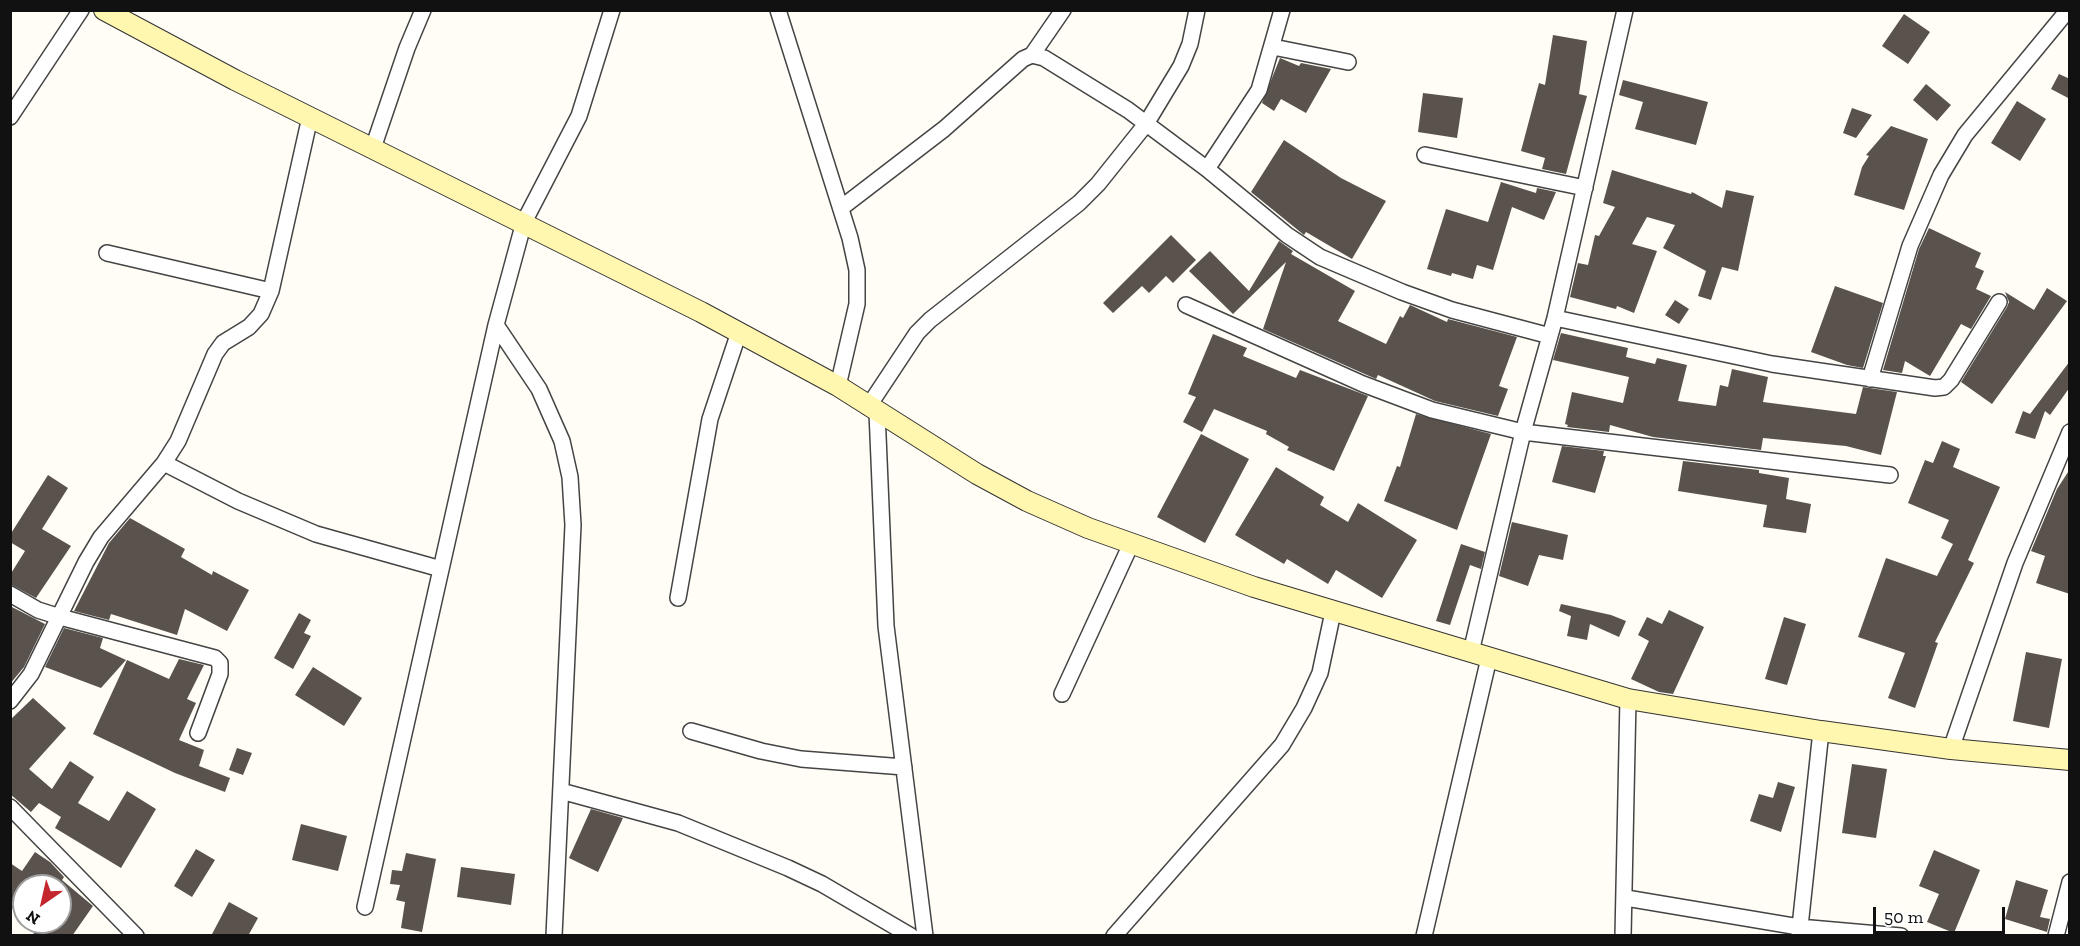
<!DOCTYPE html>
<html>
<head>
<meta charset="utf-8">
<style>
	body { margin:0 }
	#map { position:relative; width:2080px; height:946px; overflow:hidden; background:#fffdf5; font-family:"Zilla Slab",serif }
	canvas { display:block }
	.frame { position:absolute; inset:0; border:12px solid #111; pointer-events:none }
	.north { position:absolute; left:12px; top:874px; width:60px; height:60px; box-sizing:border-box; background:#fff; border:2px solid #a0a0a0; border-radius:50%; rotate:214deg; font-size:16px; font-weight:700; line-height:24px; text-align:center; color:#111 }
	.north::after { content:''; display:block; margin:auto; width:21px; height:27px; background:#c4262e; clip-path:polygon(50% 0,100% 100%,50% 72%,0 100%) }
	.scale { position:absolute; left:1873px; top:907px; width:132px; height:27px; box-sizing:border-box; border:3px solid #111; border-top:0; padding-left:8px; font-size:18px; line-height:21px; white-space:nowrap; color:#111; -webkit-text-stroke:4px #fff; paint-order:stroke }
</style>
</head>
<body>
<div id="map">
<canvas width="2080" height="946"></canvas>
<div class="frame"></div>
<div class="north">N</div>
<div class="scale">50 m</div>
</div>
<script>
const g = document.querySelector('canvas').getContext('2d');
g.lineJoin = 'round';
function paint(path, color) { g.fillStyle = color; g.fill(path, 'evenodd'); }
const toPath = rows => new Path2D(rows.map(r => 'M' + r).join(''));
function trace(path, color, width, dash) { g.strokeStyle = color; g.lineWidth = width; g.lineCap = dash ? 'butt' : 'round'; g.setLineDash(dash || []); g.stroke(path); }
const building = toPath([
	[1904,14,1930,32,1908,64,1882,46],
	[1553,35,1587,41,1579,94,1587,96,1566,174,1542,169,1545,158,1521,151,1539,83,1545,85],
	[1280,58,1299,66,1301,63,1331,69,1306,113,1281,99,1274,111,1262,103],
	[2059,74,2070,79,2070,99,2051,89],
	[1623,80,1708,102,1696,145,1635,129,1643,102,1619,95],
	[1926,84,1951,105,1937,121,1913,100],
	[1423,93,1463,98,1457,138,1418,132],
	[2017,101,2046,119,2020,161,1991,143],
	[1852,108,1872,115,1856,138,1843,133],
	[1891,126,1928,139,1904,210,1854,195,1862,167,1869,156,1866,155],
	[1284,140,1341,178,1386,201,1352,259,1306,232,1304,235,1251,192],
	[1612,170,1691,194,1692,192,1722,208,1726,190,1754,196,1738,271,1722,267,1711,300,1698,296,1706,271,1663,248,1675,225,1647,217,1632,244,1657,251,1634,313,1617,306,1616,309,1570,297,1578,263,1588,265,1595,235,1599,236,1615,207,1603,203],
	[1501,182,1536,193,1537,188,1556,192,1544,220,1512,207,1493,270,1477,265,1473,279,1452,273,1451,276,1427,269,1446,209,1488,222],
	[1929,228,1981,253,1975,267,1984,271,1976,289,1991,296,1971,329,1961,324,1930,376,1905,361,1902,373,1883,370,1919,249],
	[1171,235,1196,260,1173,283,1166,276,1149,293,1142,286,1113,313,1103,303],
	[1279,241,1293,251,1291,254,1355,291,1338,321,1386,344,1400,316,1403,318,1410,305,1447,322,1448,319,1517,337,1499,386,1508,389,1498,416,1435,401,1378,375,1376,379,1367,375,1263,329,1286,262,1233,314,1189,271,1210,251,1249,291],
	[1835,286,1883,303,1863,368,1847,365,1811,352],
	[2047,288,2067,301,1992,404,1961,382,2007,307,2009,302,2005,292,2034,310],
	[1675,300,1689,309,1679,324,1665,315],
	[1561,333,1628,348,1626,357,1655,364,1657,358,1687,365,1678,401,1716,406,1720,385,1728,387,1732,369,1768,377,1763,402,1856,414,1863,387,1897,392,1881,455,1846,446,1763,438,1761,450,1653,437,1610,425,1609,432,1567,427,1568,425,1565,424,1572,392,1623,403,1629,377,1553,360],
	[1213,334,1247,348,1243,356,1296,378,1300,370,1368,396,1334,471,1287,450,1289,447,1266,434,1267,431,1214,409,1202,432,1183,422,1196,397,1188,394],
	[2070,361,2070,387,2050,415,2045,411,2035,439,2015,433,2023,411,2030,414],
	[1416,414,1491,434,1457,530,1384,501,1397,466,1400,467],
	[1201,434,1249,459,1205,543,1157,517],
	[1942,441,1960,449,1953,467,2000,487,1968,560,1974,563,1935,642,1938,643,1915,708,1888,698,1905,653,1858,637,1886,558,1937,576,1953,544,1941,538,1949,520,1908,503,1925,460,1933,463],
	[1562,446,1604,451,1603,456,1606,456,1595,493,1552,482],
	[1683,461,1759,470,1759,473,1789,478,1786,499,1811,504,1806,533,1763,527,1767,505,1678,491],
	[1276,467,1324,497,1320,505,1348,522,1358,503,1417,540,1382,598,1336,570,1328,584,1287,559,1284,564,1235,535],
	[2070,469,2070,594,2036,583,2045,556,2031,551,2057,489],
	[48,475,68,488,42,529,71,546,36,598,10,584,10,575,25,551,10,542,10,535],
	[130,518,185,549,181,557,212,575,213,571,249,590,227,631,185,609,177,635,111,614,109,620,74,611,109,543],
	[1512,522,1568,535,1563,560,1539,555,1528,586,1499,576],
	[1461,544,1485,552,1481,569,1470,565,1450,625,1436,621],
	[1561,604,1611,615,1626,621,1619,637,1590,624,1587,640,1567,636,1571,616,1559,611],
	[10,606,45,624,24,667,10,684],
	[1669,610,1704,627,1673,694,1659,692,1631,679,1649,641,1638,635,1647,617,1662,624],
	[299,613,311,620,304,633,311,636,293,669,274,658],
	[1784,617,1806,624,1787,685,1765,679],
	[64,628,103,638,100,648,126,660,101,688,45,667],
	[2026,652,2062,659,2049,728,2013,721],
	[179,659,204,665,187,699,196,703,179,740,204,750,199,766,230,778,225,792,175,773,93,734,127,660,169,679],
	[313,667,362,698,344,726,295,695],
	[33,698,66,728,29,769,52,789,70,761,94,777,78,803,109,821,127,791,156,809,121,868,55,828,61,817,39,803,31,812,10,794,10,720],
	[237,748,252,753,243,775,229,770],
	[1852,764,1887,769,1876,838,1842,833],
	[1778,782,1795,787,1781,832,1750,821,1759,794,1773,798],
	[591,809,623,818,598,872,569,858],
	[301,824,347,836,338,871,292,860],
	[196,849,215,860,192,897,174,886],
	[1934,850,1980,870,1954,933,1927,922,1939,894,1919,886],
	[35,852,50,862,64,877,62,880,93,906,72,936,32,936,42,922,60,922,60,884,59,886,24,886,24,915,10,907,10,863,22,871],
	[406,853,436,859,422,932,401,928,405,902,396,900,400,885,390,884,392,870,402,871],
	[461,867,515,874,511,905,457,897],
	[2016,880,2048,890,2040,917,2050,919,2047,932,2005,919],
	[229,902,258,918,248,936,211,936]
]);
const street = toPath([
	[778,10,850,238,857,270,857,304,838,386],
	[1273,47,1348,62],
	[1032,55,1044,58,1128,110,1207,169,1287,235,1320,257,1402,292,1452,310,1550,336],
	[10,117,81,10],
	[373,148,407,48,423,10],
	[1425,155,1585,188],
	[1207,169,1259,90,1282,10],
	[841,208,944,129,1023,59,1032,55,1063,10],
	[107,253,271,291],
	[1186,305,1363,384,1432,410,1523,432,1890,475],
	[1555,318,1772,364,1935,388,1944,387,1951,380,1999,302],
	[496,325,539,389,562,441,570,477,573,525,554,936],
	[1870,379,1910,246,1941,175,1965,135,2064,15],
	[868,407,917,333,930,320,1079,203,1098,184,1146,124,1181,66,1190,44,1197,10],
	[877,412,886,626,925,936],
	[164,463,238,501,316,534,441,569],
	[10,594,38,610,60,617,215,658,220,663,220,674,198,733],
	[678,598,710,419,739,332],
	[1471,652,1523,432,1555,318,1625,10],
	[1062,694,1131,544],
	[10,701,31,674,86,562,101,537,164,463,178,441,215,354,223,343,249,327,261,314,271,291,310,117],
	[691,731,761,751,801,759,904,767],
	[1951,749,2015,563,2070,432],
	[561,791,678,823,788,868,822,884,911,936],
	[10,807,136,936],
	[1626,898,1799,927,1901,936],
	[365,907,496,325,524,222,579,116,612,10],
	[1114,936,1282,745,1304,708,1320,673,1333,612],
	[1424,936,1489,658],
	[1623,936,1628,699],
	[1799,936,1821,731],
	[2056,936,2070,882]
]);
const secondary = toPath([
	[104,10,235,80,701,312,838,386,977,474,1027,501,1088,528,1254,587,1628,699,1821,731,1951,749,2070,760]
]);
paint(building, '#5a524d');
trace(street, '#444', 18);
trace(secondary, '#333', 22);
trace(street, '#fff', 15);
trace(secondary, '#fff6b0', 20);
</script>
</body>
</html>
